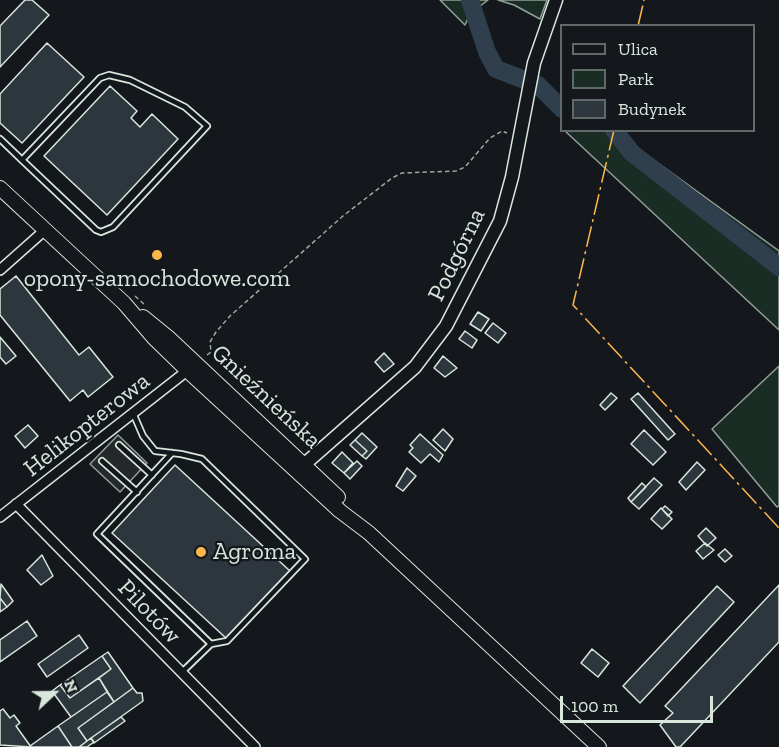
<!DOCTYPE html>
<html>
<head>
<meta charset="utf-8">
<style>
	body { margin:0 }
	#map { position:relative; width:779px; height:747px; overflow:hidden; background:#14181c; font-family:"Zilla Slab",serif }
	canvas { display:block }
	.legend { position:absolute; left:560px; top:24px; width:195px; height:108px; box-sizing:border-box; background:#14181c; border:2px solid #626a69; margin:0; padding:8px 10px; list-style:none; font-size:18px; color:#d8e6dc }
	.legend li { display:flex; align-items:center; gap:12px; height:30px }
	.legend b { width:30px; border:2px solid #626a69 }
	.north { position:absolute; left:24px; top:663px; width:60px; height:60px; -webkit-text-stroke:4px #14181c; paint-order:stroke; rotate:68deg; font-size:16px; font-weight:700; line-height:24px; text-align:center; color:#d8e6dc }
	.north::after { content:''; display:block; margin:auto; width:21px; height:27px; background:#d8e6dc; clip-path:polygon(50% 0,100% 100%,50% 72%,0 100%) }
	.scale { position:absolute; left:560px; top:696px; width:153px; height:27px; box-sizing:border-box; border:3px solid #d8e6dc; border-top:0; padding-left:8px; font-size:18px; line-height:21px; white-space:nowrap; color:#d8e6dc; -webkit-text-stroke:4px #14181c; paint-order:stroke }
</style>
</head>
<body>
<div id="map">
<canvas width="779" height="747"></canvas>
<ul class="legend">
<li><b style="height:8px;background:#14181c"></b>Ulica</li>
<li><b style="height:16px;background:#1a2d24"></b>Park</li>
<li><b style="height:16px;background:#2c363c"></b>Budynek</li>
</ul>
<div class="north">N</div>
<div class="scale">100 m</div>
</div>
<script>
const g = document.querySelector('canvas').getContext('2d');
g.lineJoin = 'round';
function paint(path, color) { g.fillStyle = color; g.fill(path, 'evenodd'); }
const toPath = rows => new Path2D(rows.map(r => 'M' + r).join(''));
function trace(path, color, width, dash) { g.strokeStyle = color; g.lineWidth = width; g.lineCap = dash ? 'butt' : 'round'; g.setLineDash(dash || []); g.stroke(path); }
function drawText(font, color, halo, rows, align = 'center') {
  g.font = font + ' "Zilla Slab",serif'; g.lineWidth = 4.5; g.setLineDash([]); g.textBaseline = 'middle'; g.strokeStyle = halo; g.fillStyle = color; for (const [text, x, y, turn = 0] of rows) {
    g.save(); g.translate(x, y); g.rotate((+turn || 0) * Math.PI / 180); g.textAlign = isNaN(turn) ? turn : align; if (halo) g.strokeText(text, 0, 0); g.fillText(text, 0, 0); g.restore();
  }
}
const green = toPath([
	[440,0,488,0,470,14,465,25,440,0],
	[498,0,547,0,540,19,514,5,498,0],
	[565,131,614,131,779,251,779,330,565,131],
	[779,366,779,506,777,507,712,429,779,366]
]);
const parking = toPath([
	[118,435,147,463,120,492,90,464,118,435]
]);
const river = toPath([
	[470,0,487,52,496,69,538,85,562,109],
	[614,130,632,153,779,267]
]);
const building = toPath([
	[25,0,32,0,49,15,0,67,0,26,25,0],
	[47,43,84,77,22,143,0,123,0,94,47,43],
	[110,86,137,111,131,118,140,127,152,114,178,139,107,215,44,156,110,86],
	[16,276,79,355,89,347,113,377,88,397,83,390,70,401,0,315,0,289,16,276],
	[478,312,489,319,481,331,470,324,478,312],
	[493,323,506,333,498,343,485,333,493,323],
	[465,331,477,340,472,348,459,339,465,331],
	[0,337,16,356,6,364,0,357,0,337],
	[384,353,394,364,384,372,375,362,384,353],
	[443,356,457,368,445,377,434,368,443,356],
	[611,393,617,398,605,410,600,405,611,393],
	[638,393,675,434,668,440,631,399,638,393],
	[28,425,38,436,25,448,15,436,28,425],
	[443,429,453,439,445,451,433,440,443,429],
	[644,430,666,452,653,465,631,444,644,430],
	[362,433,377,447,366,459,362,456,367,451,355,440,362,433],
	[420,434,443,455,439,462,430,454,421,463,409,452,413,448,410,445,420,434],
	[355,440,367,451,362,456,350,445,355,440],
	[342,452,353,463,344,473,332,463,342,452],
	[357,461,362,466,350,479,344,473,357,461],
	[697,462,705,470,686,490,679,482,697,462],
	[175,465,290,571,227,639,112,533,175,465],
	[407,468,416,476,403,491,396,486,407,468],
	[654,478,662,485,639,509,631,502,654,478],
	[642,483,646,487,631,502,628,498,642,483],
	[665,506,672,512,668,516,662,509,665,506],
	[661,508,672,519,662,529,651,519,661,508],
	[706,528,716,538,707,546,698,536,706,528],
	[705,543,714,550,703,559,696,551,705,543],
	[725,549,732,556,725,562,718,555,725,549],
	[42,555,53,576,41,585,27,570,42,555],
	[1,584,13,601,7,607,0,598,1,584],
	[779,585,779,642,680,747,676,747,660,725,673,713,665,706,779,585],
	[717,586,734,602,640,703,623,686,717,586],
	[0,598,7,607,0,612,0,598],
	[27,621,37,636,0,662,0,640,27,621],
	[79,635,88,648,47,677,38,664,79,635],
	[592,649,609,663,598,677,581,663,592,649],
	[108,652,133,688,114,702,99,678,111,669,102,656,108,652],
	[102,656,111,669,70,698,60,685,102,656],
	[99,678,107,692,71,717,52,691,60,685,70,698,99,678],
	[133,688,137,693,142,693,143,701,87,741,78,728,133,688],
	[107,692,114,702,78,728,87,741,79,747,72,747,58,726,107,692],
	[3,709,10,718,14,715,20,723,16,726,31,747,0,745,0,711,3,709],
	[121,717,125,721,94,743,91,738,121,717],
	[58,726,72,747,31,747,30,746,58,726],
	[91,738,94,742,87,747,79,747,91,738]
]);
const path = toPath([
	[135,296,145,305],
	[207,355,211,352,210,342,216,332,230,316,343,216,392,178,402,173,456,171,465,167,490,138,502,131,507,133]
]);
const service = toPath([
	[0,139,22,160,96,230,101,232,113,227,207,126,185,107,130,80,109,75,100,78,22,160],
	[133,413,143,436,155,451,181,454,202,459,305,559,227,641,211,644,181,673],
	[119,445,152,475],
	[172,453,97,534,211,644],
	[102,461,137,492]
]);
const minor = toPath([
	[0,270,45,230],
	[16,504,255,747],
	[0,517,192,367]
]);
const tertiary = toPath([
	[298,470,415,367,446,326,500,221,512,177,534,63,556,0]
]);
const secondary = toPath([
	[0,188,124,303,154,338,188,371,340,511,369,533,599,747],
	[143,317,170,339,338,497]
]);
const power = toPath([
	[638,26,644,0],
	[614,130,573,305,779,528]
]);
const markers = [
	[157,255,6,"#ffb74d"],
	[201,552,6,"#ffb74d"]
];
const streetNames = [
	["Podgórna",457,255,-64],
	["Gnieźnieńska",266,397,43],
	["Helikopterowa",87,425,-38],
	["Pilotów",149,612,46]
];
const poiNames = [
	["opony-samochodowe.com",157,279],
	["Agroma",213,552,"left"]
];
paint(green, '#1a2d24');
trace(green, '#939e99', 1.5);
paint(parking, '#24282b');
trace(parking, '#939e99', 1.5);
trace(river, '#2f3f4d', 18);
paint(building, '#2c363c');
trace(building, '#d8e6dc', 1.5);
trace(service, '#d8e6dc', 8);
trace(minor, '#d8e6dc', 12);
trace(tertiary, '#d8e6dc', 15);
trace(secondary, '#d8e6dc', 16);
trace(path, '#9da8a2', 1.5, [4.5, 3]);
trace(service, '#14181c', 4.5);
trace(minor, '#14181c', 9);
trace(tertiary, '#14181c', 12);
trace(secondary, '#14181c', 14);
trace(power, '#ffb74d', 1.5, [21, 4.5, 3, 4.5]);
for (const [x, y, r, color] of markers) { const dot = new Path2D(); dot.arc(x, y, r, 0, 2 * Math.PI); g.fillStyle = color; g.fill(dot); trace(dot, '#14181c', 2); }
drawText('24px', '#d8e6dc', '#14181c', streetNames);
drawText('24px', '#d8e6dc', '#14181c', poiNames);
</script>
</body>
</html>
